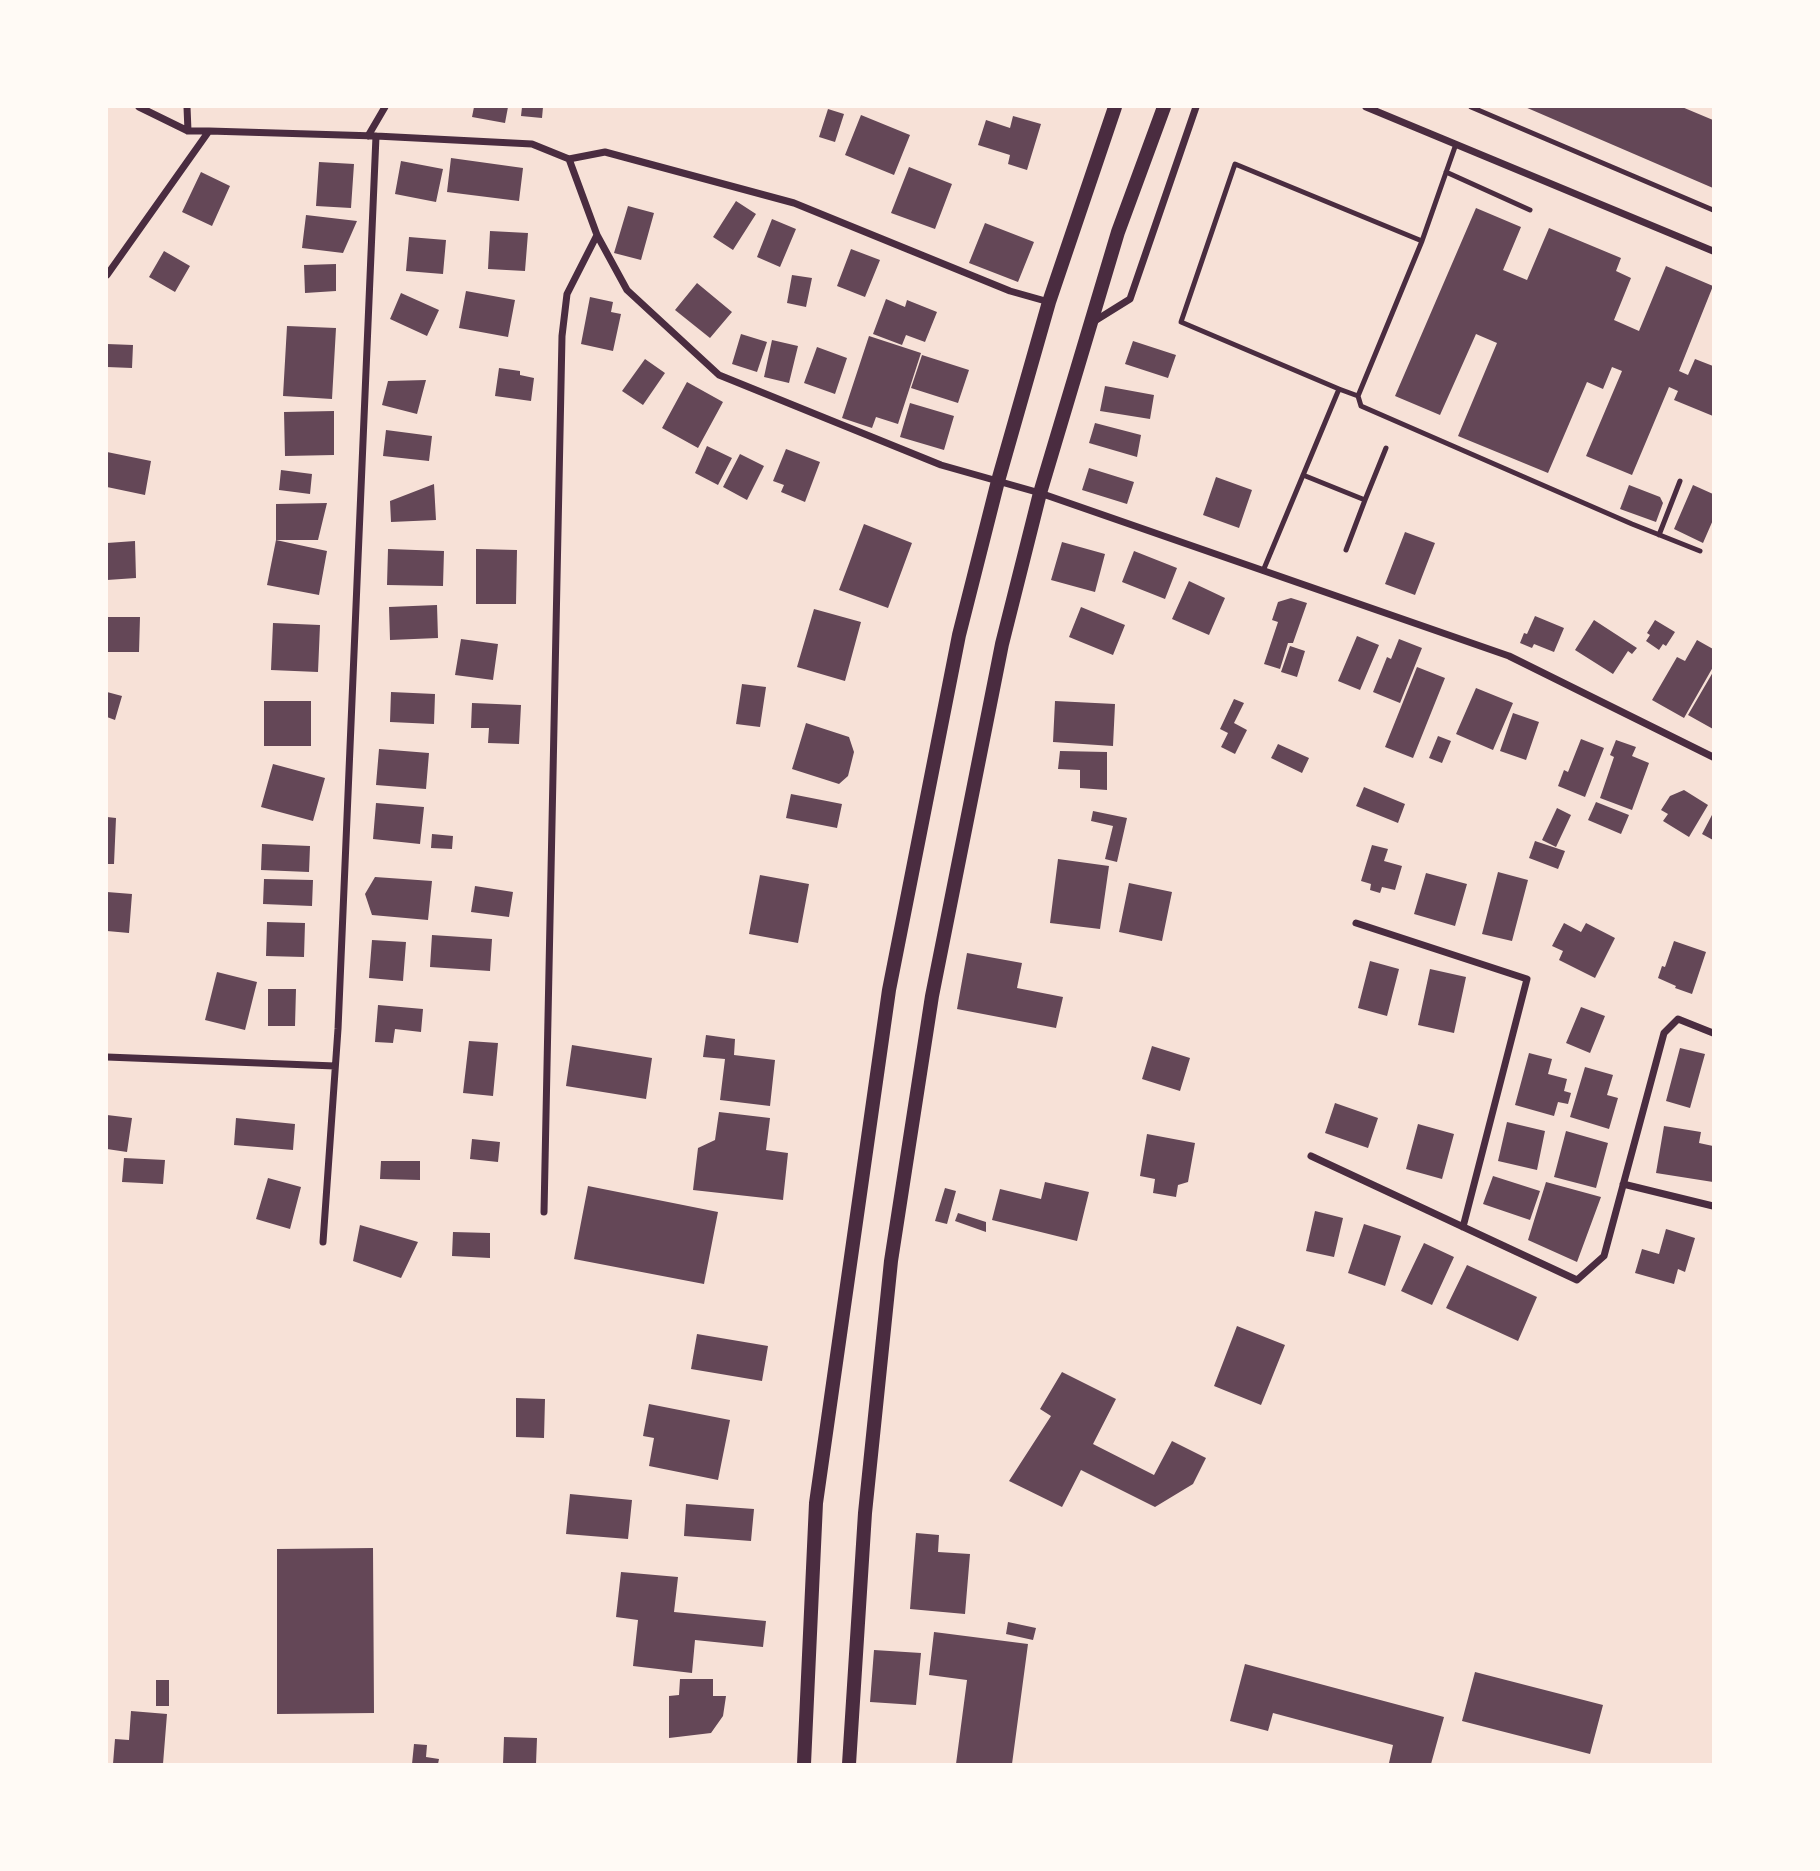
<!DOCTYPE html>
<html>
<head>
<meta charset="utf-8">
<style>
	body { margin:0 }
	#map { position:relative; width:1820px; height:1871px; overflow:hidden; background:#f7e1d7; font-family:Ubuntu,sans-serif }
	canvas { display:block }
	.frame { position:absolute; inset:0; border:108px solid #fffaf5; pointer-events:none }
</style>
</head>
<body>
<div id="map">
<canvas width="1820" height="1871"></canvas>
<div class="frame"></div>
</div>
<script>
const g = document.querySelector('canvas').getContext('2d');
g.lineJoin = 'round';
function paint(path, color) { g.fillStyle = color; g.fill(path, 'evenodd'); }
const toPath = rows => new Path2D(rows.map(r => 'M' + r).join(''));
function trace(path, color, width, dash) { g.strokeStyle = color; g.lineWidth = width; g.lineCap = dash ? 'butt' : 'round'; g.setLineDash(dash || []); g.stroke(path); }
const building = toPath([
	[474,107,508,107,505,123,472,117],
	[522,107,543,107,542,118,521,116],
	[1525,107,1682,107,1713,120,1713,188],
	[828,109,844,114,835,142,819,137],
	[861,115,910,135,894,175,845,155],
	[1013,116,1041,124,1027,170,1008,164,1010,155,978,145,986,120,1010,128],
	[451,158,523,168,519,201,447,192],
	[401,161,443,169,436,202,395,194],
	[319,162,354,164,351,208,316,206],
	[909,167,952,184,935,229,891,213],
	[201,172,230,186,212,226,182,212],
	[736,201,756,214,733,250,713,237],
	[628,206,654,213,641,260,614,253],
	[1476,208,1521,227,1503,270,1527,280,1549,228,1621,258,1616,271,1631,278,1614,320,1639,331,1666,266,1713,286,1679,371,1688,375,1695,359,1713,366,1713,416,1674,400,1678,391,1669,387,1632,475,1586,456,1622,371,1612,367,1603,389,1587,382,1548,473,1458,436,1497,343,1476,334,1440,415,1395,396],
	[306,215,357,221,343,253,302,248],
	[772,219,796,229,780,267,757,257],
	[985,223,1034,242,1018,282,969,263],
	[490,231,528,233,525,271,488,269],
	[409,237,446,240,443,274,406,271],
	[851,249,880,260,865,297,837,286],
	[164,251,190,266,175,292,149,277],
	[336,264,336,291,305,293,304,265],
	[792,275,812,278,806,307,787,303],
	[697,283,732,312,710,338,675,310],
	[466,291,515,300,508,337,459,328],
	[401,293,439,310,427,336,390,319],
	[590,297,613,302,611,312,621,314,613,351,581,344],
	[886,299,905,307,907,300,937,312,925,342,906,335,902,345,873,334],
	[287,326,336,328,332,399,283,396],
	[741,334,767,342,757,372,732,364],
	[869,336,921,353,898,424,876,417,872,428,842,418],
	[772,340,798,346,789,383,764,377],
	[1133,341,1176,355,1168,378,1125,364],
	[107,344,133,345,132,368,107,367],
	[817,347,847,358,835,394,804,383],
	[922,355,969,370,958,403,911,388],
	[645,359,665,373,643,405,622,391],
	[499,368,520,371,520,375,534,378,531,401,495,396],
	[426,380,417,414,382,405,388,381],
	[687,382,723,402,698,448,662,428],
	[1105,386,1154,395,1150,419,1100,411],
	[910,403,954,416,944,450,900,437],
	[334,411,334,455,285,456,284,412],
	[1095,423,1141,435,1137,457,1089,443],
	[386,430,432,436,429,461,383,456],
	[707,446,732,458,718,485,695,473],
	[786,449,820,462,805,502,781,492,784,485,773,481],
	[107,452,151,461,145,495,107,487],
	[740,454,764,466,747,500,723,487],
	[1089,468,1134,482,1127,504,1082,490],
	[281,470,312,474,310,494,279,490],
	[1216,477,1252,490,1239,528,1203,515],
	[434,484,436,520,391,522,390,501],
	[1629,485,1660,497,1663,503,1656,522,1620,509],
	[1693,485,1713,494,1713,520,1703,543,1674,529],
	[327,503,318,540,276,540,327,551,319,595,267,585,276,540,276,504],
	[864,524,912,543,888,608,839,590],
	[1405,532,1435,543,1415,595,1385,584],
	[135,541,136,578,107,580,107,543],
	[1062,542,1105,554,1095,592,1051,580],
	[388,549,444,551,443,586,387,585],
	[476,549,517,550,516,604,476,604],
	[1134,551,1177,568,1165,599,1122,582],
	[1189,581,1225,598,1209,635,1172,619],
	[1291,598,1307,603,1293,643,1288,643,1280,669,1264,664,1278,622,1272,620,1278,602],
	[437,605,438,638,390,640,389,607],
	[1081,607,1125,625,1113,655,1069,637],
	[814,609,861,622,845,681,797,667],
	[1535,616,1564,628,1554,652,1534,644,1532,648,1520,643,1524,633,1527,634],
	[107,617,140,617,139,652,107,652],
	[1594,620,1637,648,1632,654,1628,651,1613,674,1575,650],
	[1655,620,1675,632,1666,646,1663,644,1659,650,1646,641,1650,635,1647,633],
	[273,623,320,625,318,672,271,670],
	[1357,636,1379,645,1360,690,1338,681],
	[461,639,498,644,493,680,455,675],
	[1399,639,1422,648,1400,703,1373,692,1387,657,1391,659],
	[1697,640,1713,649,1713,667,1684,718,1652,700,1677,657,1685,661],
	[1290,646,1305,651,1297,677,1281,672],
	[1417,667,1445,678,1413,758,1385,747],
	[1713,672,1713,729,1688,715],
	[742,684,766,687,760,727,736,724],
	[1476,688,1513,703,1493,750,1456,734],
	[107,692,122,696,115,720,107,717],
	[391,692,435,694,434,724,390,722],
	[1234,699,1244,703,1234,723,1247,730,1235,754,1221,747,1228,733,1220,729],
	[264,701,311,701,311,746,264,746],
	[1055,701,1115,704,1113,746,1053,742],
	[472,703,521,705,519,744,488,743,489,728,471,728],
	[1513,713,1539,722,1526,760,1500,751],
	[806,723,849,737,854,752,848,776,839,784,792,769],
	[1438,736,1451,741,1442,763,1429,758],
	[1581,739,1604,748,1585,797,1558,786,1564,770,1568,772],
	[1616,740,1636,747,1632,756,1649,763,1632,810,1600,798,1614,757,1610,755],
	[1278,744,1309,758,1302,773,1271,758],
	[379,749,429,753,426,789,376,785],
	[1060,751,1107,752,1107,790,1080,788,1080,770,1058,769],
	[273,764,325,778,313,821,261,807],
	[1364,787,1405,804,1398,823,1356,806],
	[1684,790,1708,805,1689,837,1663,821,1668,814,1661,810,1670,796],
	[791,794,842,804,837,828,786,818],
	[1596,802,1629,815,1621,834,1588,820],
	[376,803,424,807,420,844,373,839],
	[1557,808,1571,815,1556,847,1542,840],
	[1093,811,1127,818,1117,862,1105,859,1113,826,1091,821],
	[1713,813,1713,840,1702,834],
	[107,817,116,818,114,864,107,864],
	[432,834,453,836,452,849,431,848],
	[1535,841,1565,851,1558,869,1529,858],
	[262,844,310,846,309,872,261,870],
	[1372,845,1388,849,1384,861,1402,866,1395,890,1382,887,1380,893,1370,890,1371,884,1361,881],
	[1058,859,1109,866,1100,929,1050,923],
	[1498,872,1528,880,1512,941,1482,934],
	[1426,873,1467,884,1455,926,1414,914],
	[760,875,809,884,798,943,749,934],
	[375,877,432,881,428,920,372,915,365,894],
	[264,879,313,880,312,906,263,904],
	[1129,883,1172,892,1162,941,1119,932],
	[475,886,513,892,509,917,471,912],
	[107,892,132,894,129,933,107,931],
	[267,922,305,923,304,957,266,956],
	[1564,923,1581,932,1586,923,1615,938,1595,978,1559,960,1563,951,1552,946],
	[432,935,492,939,490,971,430,967],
	[372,940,406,942,403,981,369,978],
	[1674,941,1706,952,1692,994,1675,988,1676,986,1658,978,1662,966,1665,967],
	[967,953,1022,963,1017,988,1063,997,1056,1028,957,1009],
	[1370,961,1399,969,1387,1016,1358,1008],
	[1430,969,1466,977,1454,1033,1418,1025],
	[217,972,257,982,245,1030,205,1020],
	[268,989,296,989,295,1026,268,1026],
	[378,1005,423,1009,421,1032,395,1029,393,1043,375,1042],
	[1581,1007,1605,1016,1590,1053,1566,1043],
	[706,1035,735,1039,734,1055,775,1060,770,1106,720,1100,725,1059,703,1057],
	[469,1041,498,1043,493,1096,463,1093],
	[572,1045,652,1058,646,1099,566,1086],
	[1152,1046,1190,1058,1180,1091,1142,1079],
	[1680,1048,1705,1054,1690,1108,1666,1101],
	[1529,1053,1552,1059,1548,1074,1567,1079,1564,1091,1571,1093,1568,1104,1558,1102,1554,1116,1515,1105],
	[1585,1067,1613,1075,1607,1095,1618,1098,1609,1129,1570,1117],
	[1335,1103,1378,1118,1368,1148,1325,1133],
	[719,1112,770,1118,766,1150,788,1153,783,1200,693,1190,698,1148,715,1140],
	[107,1115,132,1118,127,1152,107,1149],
	[236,1118,295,1124,293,1150,234,1145],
	[1507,1122,1545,1131,1537,1170,1498,1161],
	[1418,1124,1454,1134,1442,1179,1406,1169],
	[1664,1126,1701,1132,1699,1143,1713,1146,1713,1182,1656,1173],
	[1566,1131,1608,1143,1596,1188,1554,1177],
	[1147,1134,1195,1143,1188,1182,1178,1185,1176,1197,1153,1193,1155,1179,1140,1176],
	[472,1139,500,1142,498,1162,470,1159],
	[124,1158,165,1160,163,1184,122,1182],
	[381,1161,420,1161,420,1180,380,1179],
	[1493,1176,1540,1191,1530,1220,1483,1204],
	[268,1178,301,1187,290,1229,256,1219],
	[1045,1182,1089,1192,1077,1241,992,1220,1000,1189,1041,1199],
	[1546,1182,1601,1197,1577,1262,1528,1240],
	[588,1186,718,1212,704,1284,574,1259],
	[945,1188,956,1191,947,1224,935,1221],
	[1315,1211,1343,1218,1334,1257,1306,1251],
	[958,1213,986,1222,986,1232,955,1221],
	[1364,1224,1401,1236,1385,1286,1348,1273],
	[360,1225,418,1242,401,1278,353,1261],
	[1666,1229,1695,1238,1685,1272,1678,1269,1674,1284,1635,1273,1642,1249,1659,1254],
	[453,1232,490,1233,490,1258,452,1256],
	[1424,1243,1454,1257,1432,1305,1401,1291],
	[1467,1265,1537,1297,1518,1341,1446,1308],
	[1237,1326,1285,1345,1261,1405,1214,1386],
	[697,1334,768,1346,762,1381,691,1369],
	[1062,1372,1116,1399,1093,1444,1154,1475,1172,1441,1206,1458,1193,1484,1155,1507,1081,1470,1062,1507,1009,1481,1051,1416,1040,1409],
	[516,1398,545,1399,544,1438,516,1437],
	[649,1404,730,1420,718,1480,649,1466,654,1438,643,1436],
	[570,1494,632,1500,628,1539,566,1534],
	[686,1504,754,1509,751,1541,684,1536],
	[916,1533,939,1535,938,1552,970,1554,965,1614,910,1609],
	[373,1548,374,1713,277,1714,277,1549],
	[621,1572,678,1577,674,1612,766,1621,763,1647,695,1640,692,1673,633,1666,638,1620,616,1617],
	[1008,1622,1036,1628,1033,1640,1006,1634],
	[934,1632,1028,1644,1012,1764,956,1764,967,1680,929,1675],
	[874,1650,921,1653,916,1705,870,1702],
	[1245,1664,1444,1717,1431,1764,1389,1763,1393,1745,1273,1713,1268,1731,1230,1721],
	[1475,1672,1603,1705,1590,1754,1462,1721],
	[680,1679,713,1679,713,1696,726,1696,723,1716,711,1733,669,1738,669,1696,679,1695],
	[156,1680,169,1680,169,1706,156,1706],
	[131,1711,167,1714,163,1764,113,1764,115,1739,129,1740],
	[504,1737,537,1738,536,1764,503,1764],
	[414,1744,427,1745,426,1757,439,1759,438,1764,412,1764]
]);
const service = toPath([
	[1471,107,1713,210],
	[1446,172,1530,210],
	[1422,241,1456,144],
	[1358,396,1361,406,1632,524,1700,551],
	[1303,475,1365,500,1346,550],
	[1365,500,1386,448],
	[1659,535,1680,481],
	[1263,571,1339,389,1181,322,1235,164,1422,241,1358,396,1339,389]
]);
const minor = toPath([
	[139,107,188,131,209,131],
	[187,107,188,131],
	[1366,107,1713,251],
	[368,136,385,107],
	[569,159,597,235,627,290,719,375,941,465,1040,493,1509,656,1713,757],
	[569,159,605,152,794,203,1010,291,1049,302],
	[107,275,209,131,376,136,532,144,569,159],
	[1093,322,1130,299,1196,107],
	[1356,923,1527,979,1463,1227],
	[107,1057,335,1066],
	[1311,1156,1577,1280,1604,1256,1664,1033,1678,1019,1713,1033],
	[1623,1184,1713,1206],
	[544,1212,562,336,567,294,597,235],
	[323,1242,338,1029,376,136]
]);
const secondary = toPath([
	[804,1764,816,1503,889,990,959,635,998,481,1049,302,1115,107],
	[849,1764,865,1513,891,1261,932,996,1002,644,1040,493,1118,232,1164,107]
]);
paint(building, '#644757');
trace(service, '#4a2c40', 5);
trace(minor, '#4a2c40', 7);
trace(secondary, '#4a2c40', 14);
</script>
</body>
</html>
